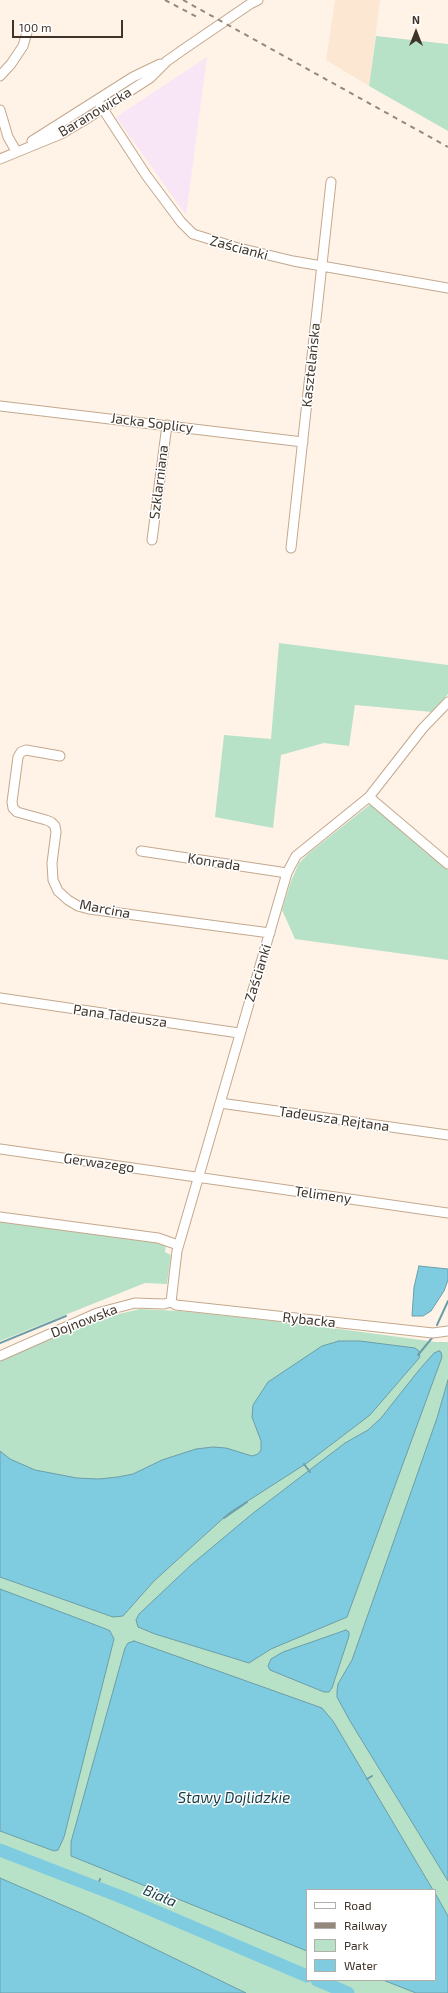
<!DOCTYPE html>
<html>
<head>
<meta charset="utf-8">
<style>
	body { margin:0 }
	#map { position:relative; width:448px; height:1993px; overflow:hidden; background:#fff3e8; font-family:"Exo 2",sans-serif }
	canvas { display:block }
	.legend { position:absolute; left:306px; top:1889px; width:130px; height:92px; box-sizing:border-box; background:#fff; border:1px solid #b2aea9; margin:0; padding:5px 7px; list-style:none; font-size:12px; color:#3f3429 }
	.legend li { display:flex; align-items:center; gap:8px; height:20px }
	.legend b { width:20px; border:1px solid #b2aea9 }
	.north { position:absolute; left:396px; top:12px; width:40px; height:40px; -webkit-text-stroke:3px #fff; paint-order:stroke; rotate:0deg; font-size:11px; font-weight:700; line-height:16px; text-align:center; color:#3f3429 }
	.north::after { content:''; display:block; margin:auto; width:14px; height:18px; background:#3f3429; clip-path:polygon(50% 0,100% 100%,50% 72%,0 100%) }
	.scale { position:absolute; left:12px; top:20px; width:111px; height:18px; box-sizing:border-box; border:2px solid #3f3429; border-top:0; padding-left:5px; font-size:12px; line-height:14px; white-space:nowrap; color:#3f3429; -webkit-text-stroke:3px #fff; paint-order:stroke }
</style>
</head>
<body>
<div id="map">
<canvas width="448" height="1993"></canvas>
<ul class="legend">
<li><b style="height:5px;background:#fff"></b>Road</li>
<li><b style="height:5px;background:#94887d"></b>Railway</li>
<li><b style="height:11px;background:#b7e2c7"></b>Park</li>
<li><b style="height:11px;background:#7fcce0"></b>Water</li>
</ul>
<div class="north">N</div>
<div class="scale">100 m</div>
</div>
<script>
const g = document.querySelector('canvas').getContext('2d');
g.lineJoin = 'round';
function paint(path, color) { g.fillStyle = color; g.fill(path, 'evenodd'); }
const toPath = rows => new Path2D(rows.map(r => 'M' + r).join(''));
function trace(path, color, width, dash) { g.strokeStyle = color; g.lineWidth = width; g.lineCap = dash ? 'butt' : 'round'; g.setLineDash(dash || []); g.stroke(path); }
function drawText(font, color, halo, rows, align = 'center') {
  g.font = font + ' "Exo 2",sans-serif'; g.lineWidth = 3; g.setLineDash([]); g.textBaseline = 'middle'; g.strokeStyle = halo; g.fillStyle = color; for (const [text, x, y, turn = 0] of rows) {
    g.save(); g.translate(x, y); g.rotate((+turn || 0) * Math.PI / 180); g.textAlign = isNaN(turn) ? turn : align; if (halo) g.strokeText(text, 0, 0); g.fillText(text, 0, 0); g.restore();
  }
}
const commercial = toPath([
	[207,57,186,215,116,117]
]);
const built = toPath([
	[335,0,380,0,369,86,326,60]
]);
const green = toPath([
	[376,36,448,44,448,131,369,86],
	[279,643,448,665,448,694,432,712,355,705,349,746,324,743,281,755,273,828,215,817,224,735,271,739],
	[372,803,448,870,448,960,295,939,282,910,291,881,299,863,309,853],
	[0,1220,166,1244,165,1252,171,1255,167,1284,145,1283,0,1341],
	[140,1309,180,1311,303,1324,436,1342,448,1342,448,1993,0,1993,0,1359,98,1319],
	[307,1890,435,1890,435,1980,307,1980]
]);
const water = toPath([
	[419,1266,448,1269,448,1280,444,1291,431,1311,423,1316,412,1316,414,1287,419,1266],
	[339,1341,360,1341,415,1348,419,1351,420,1357,370,1415,307,1463,229,1513,154,1581,123,1616,113,1617,0,1577,0,1451,10,1459,35,1470,77,1478,99,1479,118,1477,133,1474,162,1460,196,1449,213,1447,226,1448,252,1456,258,1454,261,1450,261,1441,252,1417,253,1405,268,1382,322,1346,339,1341],
	[439,1351,441,1352,442,1357,347,1617,271,1649,249,1663,155,1634,138,1627,136,1620,139,1614,191,1565,252,1514,345,1443,368,1430,381,1418,419,1370,434,1353,439,1351],
	[448,1380,448,1881,350,1721,337,1697,337,1691,338,1684,352,1660,437,1418,448,1380],
	[0,1589,106,1629,110,1631,114,1639,64,1837,58,1850,54,1851,0,1831,0,1589],
	[346,1630,349,1632,349,1636,332,1688,329,1692,324,1692,270,1670,268,1666,271,1659,283,1652,346,1630],
	[134,1641,322,1708,333,1721,433,1890,307,1890,307,1951,71,1856,71,1842,125,1648,128,1643,134,1641],
	[0,1878,83,1914,246,1993,0,1993,0,1878],
	[435,1893,448,1916,448,1993,416,1993,383,1980,435,1980,435,1893]
]);
const stream = toPath([
	[437,1325,448,1301],
	[0,1343,66,1316],
	[418,1355,432,1338],
	[304,1464,310,1472],
	[224,1518,247,1502],
	[367,1779,372,1776],
	[97,1887,100,1879]
]);
const river = toPath([
	[0,1850,124,1898,307,1976],
	[317,1980,348,1993]
]);
const minor = toPath([
	[0,76,11,64,23,46,28,29],
	[97,100,146,175,181,222,193,234,235,247,293,261,448,288],
	[0,110,8,137,16,151],
	[32,141,133,77,160,64],
	[0,159,61,134,83,121,150,78,167,61,184,49,250,4,258,0],
	[0,406,303,442],
	[152,540,167,425],
	[291,548,331,182],
	[60,756,26,750,21,752,18,757,12,802,13,808,17,812,46,820,51,822,55,826,56,832,52,863,53,880,58,891,68,900,78,906,89,909,270,933],
	[369,797,448,864],
	[141,851,287,873],
	[0,998,239,1033],
	[220,1103,448,1135],
	[0,1149,448,1213],
	[0,1217,158,1238,178,1245],
	[171,1302,177,1251,287,873,296,856,369,797,423,728,448,702],
	[171,1302,176,1305,433,1333,448,1331],
	[0,1356,97,1313,135,1303,164,1304,171,1302]
]);
const rail = toPath([
	[165,0,197,17],
	[183,0,448,147]
]);
const streetNames = [
	["Baranowicka",95,112,-31],
	["Zaścianki",239,248,15],
	["Kasztelańska",311,365,-84],
	["Jacka Soplicy",152,423,7],
	["Szklarniana",159,482,-83],
	["Konrada",214,862,9],
	["Marcina",105,909,11],
	["Zaścianki",258,973,-73],
	["Pana Tadeusza",120,1016,8],
	["Tadeusza Rejtana",334,1119,8],
	["Gerwazego",99,1163,8],
	["Telimeny",323,1195,8],
	["Rybacka",309,1320,6],
	["Dojnowska",84,1321,-21]
];
const waterNames = [
	["Stawy Dojlidzkie",234,1798],
	["Biała",160,1896,23]
];
paint(commercial, '#f8e5f5');
paint(built, '#fce7d3');
paint(green, '#b7e2c7');
paint(water, '#7fcce0');
trace(water, '#6c9ea9', 1);
trace(stream, '#6c9ea9', 2);
trace(river, '#7fcce0', 13);
trace(minor, '#c4a88d', 11);
trace(minor, '#fff', 9);
trace(rail, '#94887d', 2, [5, 5]);
drawText('14px', '#3f3429', '#fff', streetNames);
drawText('italic 15px', '#183d46', '#fff', waterNames);
</script>
</body>
</html>
